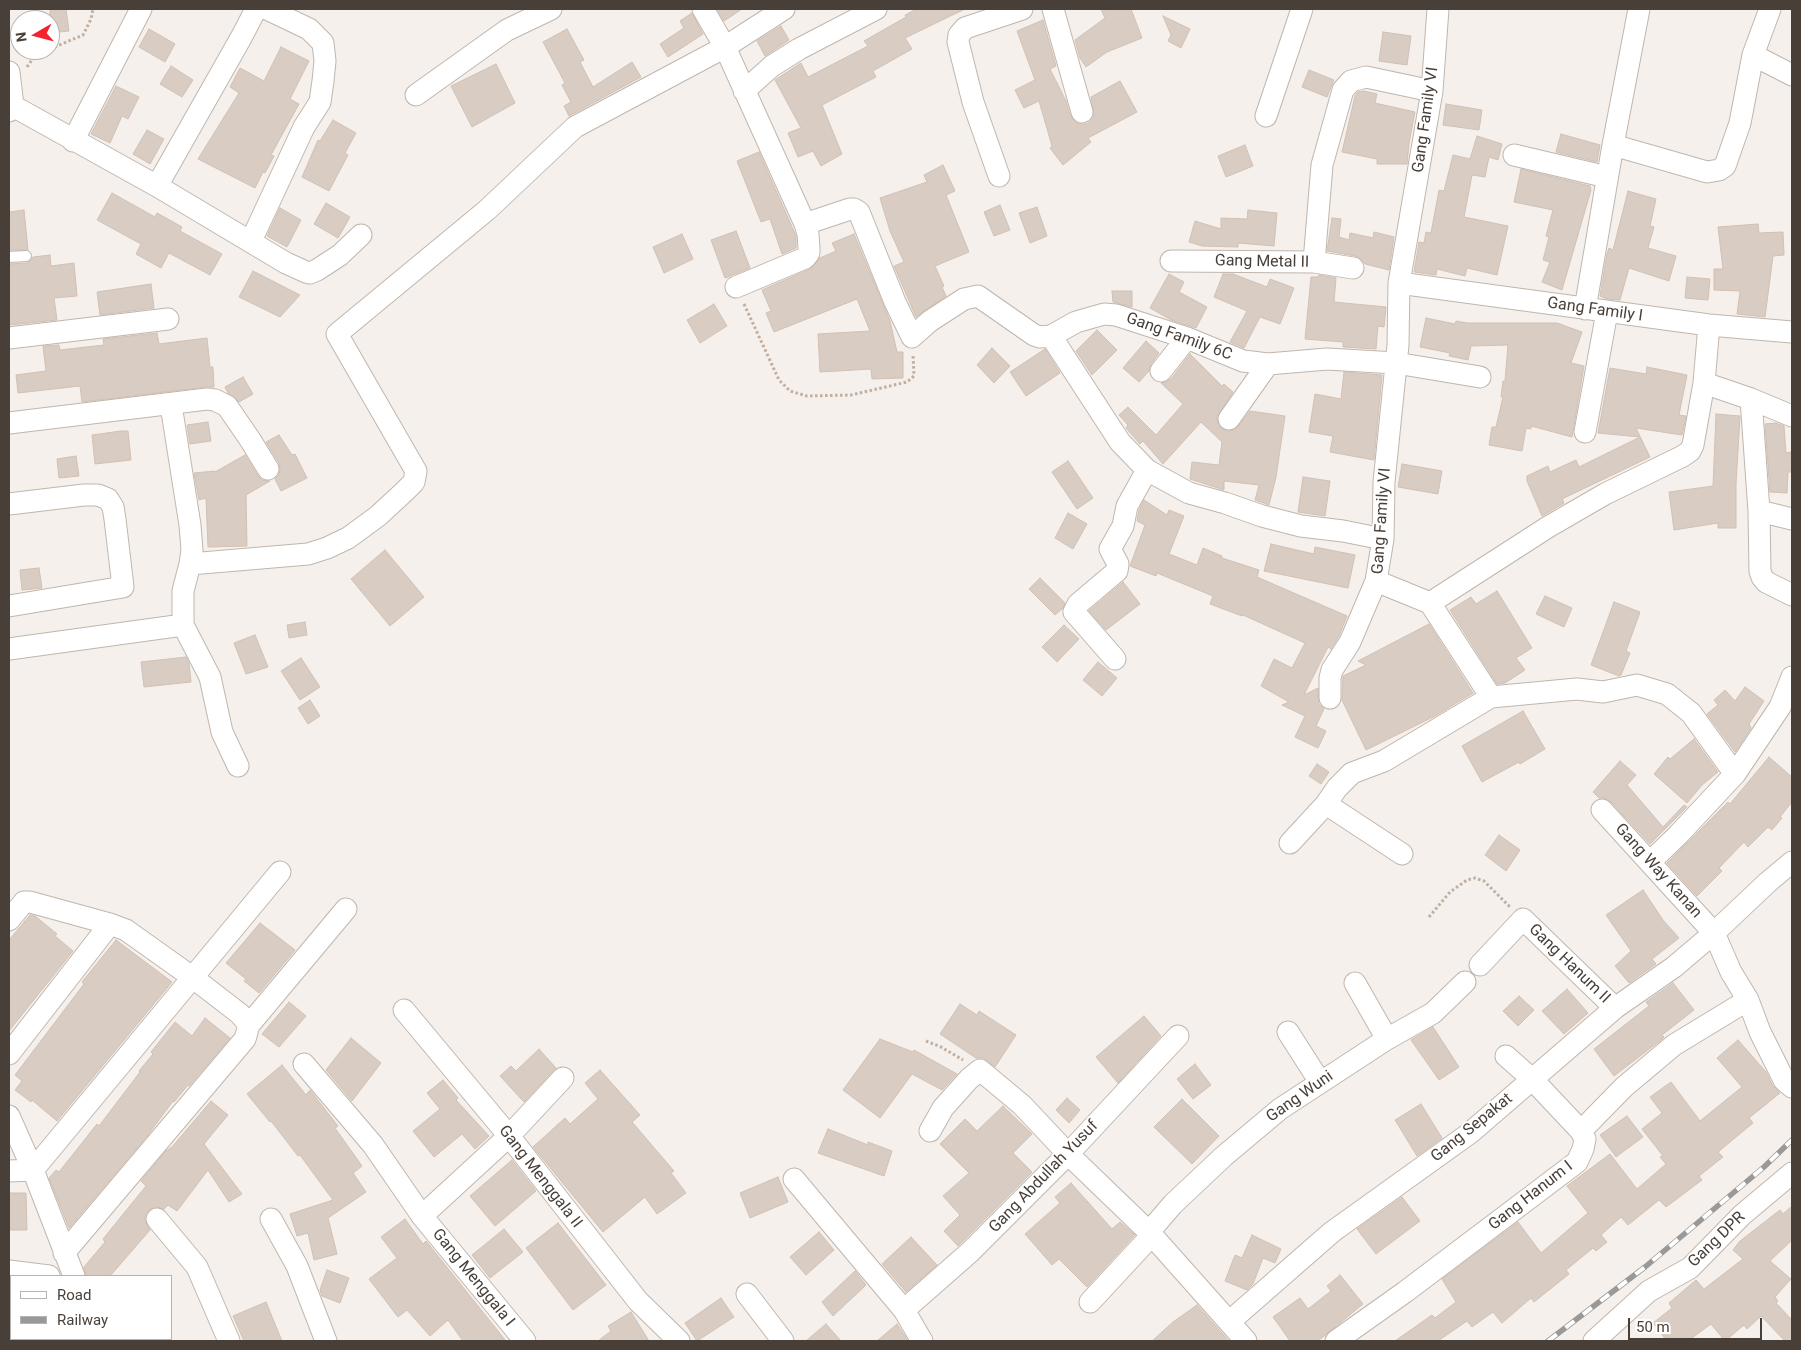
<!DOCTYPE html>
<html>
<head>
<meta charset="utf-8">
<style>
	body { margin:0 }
	#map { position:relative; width:1801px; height:1350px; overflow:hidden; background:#f5f0eb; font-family:Roboto,sans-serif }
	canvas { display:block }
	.frame { position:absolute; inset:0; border:10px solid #493f39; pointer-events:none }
	.legend { position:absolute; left:10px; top:1275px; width:162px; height:65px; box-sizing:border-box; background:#fff; border:1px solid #b6b2b0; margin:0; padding:6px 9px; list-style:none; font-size:15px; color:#493f39 }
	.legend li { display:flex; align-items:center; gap:10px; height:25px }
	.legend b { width:25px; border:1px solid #b6b2b0 }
	.north { position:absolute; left:10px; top:10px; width:50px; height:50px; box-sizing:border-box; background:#fff; border:1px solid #b6b2b0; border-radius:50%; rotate:262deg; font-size:14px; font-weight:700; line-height:20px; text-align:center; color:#493f39 }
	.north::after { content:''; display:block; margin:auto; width:18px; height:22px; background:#f3242e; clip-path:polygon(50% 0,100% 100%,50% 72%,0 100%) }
	.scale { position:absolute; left:1628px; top:1318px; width:134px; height:22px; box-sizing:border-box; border:2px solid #493f39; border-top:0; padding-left:6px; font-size:15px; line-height:18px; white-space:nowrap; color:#493f39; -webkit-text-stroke:4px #fff; paint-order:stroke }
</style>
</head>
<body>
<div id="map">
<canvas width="1801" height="1350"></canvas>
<div class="frame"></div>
<ul class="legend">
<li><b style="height:6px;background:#fff"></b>Road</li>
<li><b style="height:6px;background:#999"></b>Railway</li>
</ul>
<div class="north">N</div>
<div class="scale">50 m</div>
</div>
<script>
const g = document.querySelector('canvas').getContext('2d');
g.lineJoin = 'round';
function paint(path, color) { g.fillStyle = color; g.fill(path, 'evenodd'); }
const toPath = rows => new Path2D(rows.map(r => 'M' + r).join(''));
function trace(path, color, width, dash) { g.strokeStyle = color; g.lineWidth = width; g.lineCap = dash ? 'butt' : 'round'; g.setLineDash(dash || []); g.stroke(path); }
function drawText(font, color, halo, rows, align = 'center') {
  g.font = font + ' Roboto,sans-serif'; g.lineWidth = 4; g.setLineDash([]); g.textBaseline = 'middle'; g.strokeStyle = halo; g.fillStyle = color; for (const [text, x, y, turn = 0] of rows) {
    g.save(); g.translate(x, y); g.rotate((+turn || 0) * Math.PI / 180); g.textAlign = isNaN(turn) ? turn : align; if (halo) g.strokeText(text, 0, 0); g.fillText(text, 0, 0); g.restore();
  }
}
const building = toPath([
	[50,9,66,9,69,31,50,33,50,9],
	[717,9,742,9,724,21,717,9],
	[917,9,965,9,905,38,912,49,873,71,876,77,822,105,842,154,821,166,813,151,798,157,788,133,801,128,775,80,801,63,808,77,868,46,864,41,906,17,905,15,917,9],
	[1101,9,1131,9,1142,38,1107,52,1086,67,1080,58,1075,40,1105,18,1101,9],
	[692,13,703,34,668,57,660,44,684,28,680,21,692,13],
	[1163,16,1190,29,1181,48,1168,41,1171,35,1163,16],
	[1043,20,1056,66,1050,69,1066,101,1070,115,1074,121,1079,124,1086,124,1091,121,1094,115,1091,97,1120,81,1137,112,1088,138,1091,142,1063,165,1050,148,1052,146,1039,101,1024,108,1015,90,1035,80,1017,31,1043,20],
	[781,26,789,40,765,56,757,41,781,26],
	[149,29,175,44,165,62,139,47,149,29],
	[567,29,584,60,580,62,593,87,632,62,641,77,569,116,564,106,571,102,562,85,565,83,543,42,567,29],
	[1383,32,1411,36,1407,65,1379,61,1383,32],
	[281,47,309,61,290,99,299,104,271,155,274,156,265,173,263,172,255,188,198,159,239,93,230,87,240,68,264,81,281,47],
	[496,64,515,103,472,127,451,86,496,64],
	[171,66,193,80,182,97,160,84,171,66],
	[1309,70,1334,80,1327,97,1302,87,1309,70],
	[116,86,139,97,128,119,122,116,110,143,91,134,116,86],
	[1364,91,1377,94,1375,103,1415,112,1409,143,1407,164,1377,164,1377,159,1342,152,1355,96,1358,92,1364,91],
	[1446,104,1482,110,1479,130,1443,125,1446,104],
	[333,120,356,133,345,153,348,155,329,191,302,177,318,140,320,141,333,120],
	[147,130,164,139,150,164,133,154,147,130],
	[1561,134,1600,145,1597,162,1556,152,1561,134],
	[1477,136,1502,144,1498,160,1489,157,1485,177,1472,175,1464,217,1508,226,1497,275,1467,268,1465,276,1437,269,1436,275,1414,272,1419,242,1424,243,1426,232,1431,233,1439,190,1444,191,1453,155,1470,159,1477,136],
	[1245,145,1253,166,1226,177,1218,156,1245,145],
	[759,152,796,236,796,248,782,254,770,219,761,222,737,161,759,152],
	[943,165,955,191,946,195,969,252,935,266,944,286,942,287,946,296,916,317,894,266,904,262,890,231,880,198,927,182,924,175,943,165],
	[1521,169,1590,186,1591,190,1562,290,1542,282,1550,262,1543,260,1549,237,1546,236,1553,210,1514,202,1521,169],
	[1628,191,1656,199,1650,226,1654,227,1648,248,1676,256,1669,281,1629,268,1620,300,1607,299,1600,296,1607,254,1609,248,1613,250,1628,191],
	[112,193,155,217,157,213,182,227,180,231,222,254,210,275,169,253,161,268,136,254,141,244,97,220,112,193],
	[326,203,350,217,338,238,314,224,326,203],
	[1000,205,1010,230,994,236,984,212,1000,205],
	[1037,207,1047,236,1030,243,1019,213,1037,207],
	[280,208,301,220,287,247,267,236,280,208],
	[24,210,28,250,9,250,9,212,24,210],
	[1248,210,1277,213,1274,246,1238,243,1238,247,1202,246,1189,242,1195,221,1221,229,1221,218,1247,219,1248,210],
	[1332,218,1341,219,1339,237,1349,240,1350,233,1373,238,1374,232,1394,237,1389,270,1365,264,1361,259,1355,256,1327,251,1332,218],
	[1758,224,1759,233,1783,232,1784,255,1773,256,1765,317,1737,314,1740,291,1714,290,1714,269,1723,269,1718,227,1758,224],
	[736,231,750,268,725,278,711,240,736,231],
	[682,234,693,259,664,273,653,247,682,234],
	[854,234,890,321,897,352,903,352,903,378,872,379,871,369,820,372,818,334,870,331,857,299,774,332,766,313,771,311,762,290,810,269,820,258,836,251,832,243,854,234],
	[50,255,51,266,74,263,77,296,54,298,57,320,9,325,9,264,27,263,30,261,33,257,50,255],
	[253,271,300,295,280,317,239,297,253,271],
	[1169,274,1184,282,1179,292,1207,307,1196,328,1171,320,1150,308,1169,274],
	[1223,274,1233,274,1267,287,1270,279,1294,288,1280,324,1260,317,1244,348,1230,342,1247,311,1214,297,1223,274],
	[1319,275,1336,278,1334,302,1386,307,1384,327,1378,326,1376,349,1343,347,1343,342,1305,339,1311,277,1318,277,1319,275],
	[1687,277,1710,279,1708,300,1685,298,1687,277],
	[151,284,154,308,100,315,97,292,151,284],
	[1112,291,1132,291,1132,307,1113,302,1112,291],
	[714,304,727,326,700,343,687,320,714,304],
	[1426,318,1455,324,1456,321,1467,323,1557,323,1582,332,1571,363,1584,366,1572,437,1531,426,1531,429,1526,428,1522,451,1489,445,1492,427,1496,427,1503,397,1501,397,1503,381,1505,381,1508,345,1471,346,1468,360,1449,356,1450,353,1420,347,1426,318],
	[1097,330,1117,350,1092,375,1076,351,1097,330],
	[157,333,159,344,207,338,210,367,213,367,214,387,206,387,82,402,80,386,18,393,16,375,46,371,43,346,59,345,60,350,104,345,103,339,157,333],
	[1146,341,1159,353,1151,364,1149,371,1139,382,1123,368,1146,341],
	[992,348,1010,366,994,383,977,365,992,348],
	[1045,349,1060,373,1026,396,1010,372,1045,349],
	[1190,354,1222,386,1224,384,1233,392,1217,417,1218,425,1222,429,1228,431,1235,430,1250,411,1285,416,1276,477,1269,505,1255,500,1259,485,1224,481,1224,490,1190,479,1192,462,1219,465,1222,442,1201,422,1163,464,1143,441,1140,444,1126,428,1128,425,1119,415,1128,407,1156,435,1183,404,1161,383,1166,382,1171,379,1190,354],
	[1647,367,1687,375,1679,415,1686,416,1682,435,1636,428,1650,457,1562,499,1564,503,1542,516,1527,481,1527,476,1548,466,1550,472,1576,460,1579,467,1640,437,1598,433,1610,368,1646,374,1647,367],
	[1344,372,1382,375,1374,460,1330,452,1333,436,1309,432,1315,394,1341,399,1344,372],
	[243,377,253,394,239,402,228,393,225,387,243,377],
	[1716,414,1740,416,1736,484,1736,528,1718,528,1718,523,1674,530,1669,492,1713,486,1716,414],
	[208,422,211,441,190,444,187,425,208,422],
	[1776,423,1784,426,1786,453,1791,452,1792,472,1788,472,1787,493,1770,492,1765,424,1776,423],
	[121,431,128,431,131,460,95,464,92,435,121,431],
	[279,435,292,455,295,454,307,478,281,491,275,479,279,475,280,469,279,463,266,442,279,435],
	[245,455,258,476,262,480,270,481,246,495,247,546,208,547,206,498,199,500,194,473,215,471,215,472,245,455],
	[76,456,79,476,59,478,57,459,76,456],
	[1068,461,1093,498,1077,509,1052,472,1068,461],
	[1402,464,1442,471,1438,494,1398,487,1402,464],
	[1303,477,1330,481,1325,516,1298,512,1303,477],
	[1144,500,1167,515,1169,510,1184,516,1169,554,1197,565,1203,548,1222,556,1222,558,1259,570,1257,577,1347,616,1339,636,1331,649,1328,647,1304,695,1318,688,1319,704,1324,709,1316,726,1326,731,1318,748,1295,737,1305,716,1282,705,1289,702,1261,686,1274,659,1292,668,1305,643,1243,615,1242,616,1210,604,1213,596,1157,573,1156,576,1130,566,1145,525,1137,521,1139,510,1144,500],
	[1068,513,1087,524,1073,549,1055,538,1068,513],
	[1271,544,1314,554,1315,547,1355,555,1348,588,1264,571,1271,544],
	[385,550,424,597,390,626,351,579,385,550],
	[39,568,42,588,22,590,20,570,39,568],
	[1040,578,1065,603,1063,608,1055,615,1029,589,1040,578],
	[1123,582,1140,604,1106,630,1089,611,1123,582],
	[1497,591,1532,648,1516,658,1525,670,1505,683,1497,684,1450,610,1471,597,1476,604,1497,591],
	[1545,596,1572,608,1564,627,1536,614,1545,596],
	[1614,602,1640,612,1626,651,1630,653,1621,675,1619,676,1591,665,1614,602],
	[305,622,307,635,289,638,287,625,305,622],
	[1429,624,1473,693,1435,716,1366,750,1342,700,1343,676,1366,665,1358,661,1429,624],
	[1064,625,1079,639,1057,662,1042,647,1064,625],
	[255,635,268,667,246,674,234,643,255,635],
	[186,657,189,663,191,682,144,687,141,662,186,657],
	[301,658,320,687,300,700,281,671,301,658],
	[1098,662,1117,678,1102,696,1083,680,1098,662],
	[1745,687,1764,701,1749,724,1751,728,1735,752,1707,714,1718,705,1714,700,1725,690,1735,701,1745,687],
	[310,700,320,716,308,724,298,708,310,700],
	[1523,711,1545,749,1520,764,1519,762,1482,782,1462,746,1523,711],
	[1694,739,1718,772,1702,785,1687,803,1654,774,1668,757,1670,759,1694,739],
	[1769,757,1792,777,1792,802,1780,817,1782,818,1772,830,1768,827,1748,847,1744,842,1719,868,1722,871,1697,896,1667,863,1728,802,1730,804,1769,757],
	[1620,761,1636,775,1627,785,1663,827,1684,805,1687,807,1650,844,1611,802,1605,798,1599,798,1593,792,1620,761],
	[1317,764,1329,772,1321,784,1309,776,1317,764],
	[1499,835,1520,850,1506,871,1485,855,1499,835],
	[1643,890,1663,920,1679,938,1652,959,1656,964,1629,983,1615,966,1631,951,1606,915,1643,890],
	[30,915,35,916,57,934,55,936,73,951,9,1031,9,940,30,915],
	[260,923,295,950,259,993,244,981,246,979,226,963,260,923],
	[116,940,172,982,57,1121,32,1100,31,1102,15,1090,22,1081,15,1075,84,984,82,982,116,940],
	[1673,983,1694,1010,1662,1035,1664,1037,1661,1040,1614,1076,1594,1049,1649,1006,1646,1002,1673,983],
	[1567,989,1588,1013,1564,1034,1542,1011,1567,989],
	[1519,996,1534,1010,1518,1026,1503,1011,1519,996],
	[289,1002,306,1016,279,1047,262,1034,289,1002],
	[960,1004,977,1015,979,1011,1016,1035,995,1067,983,1058,976,1058,940,1034,960,1004],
	[1144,1016,1161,1036,1118,1083,1096,1057,1144,1016],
	[205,1018,230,1038,189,1086,188,1085,174,1102,173,1101,147,1136,69,1228,49,1178,56,1170,59,1172,97,1124,99,1126,140,1072,139,1071,153,1054,151,1052,175,1022,192,1036,205,1018],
	[1433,1027,1459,1067,1439,1080,1411,1040,1433,1027],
	[351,1038,381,1063,352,1101,326,1070,351,1038],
	[880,1039,913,1052,914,1050,957,1074,942,1090,912,1074,880,1118,843,1090,880,1039],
	[1738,1040,1766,1072,1773,1086,1780,1093,1749,1118,1753,1123,1718,1152,1723,1157,1699,1176,1702,1180,1666,1207,1659,1200,1628,1225,1621,1217,1601,1235,1607,1242,1596,1251,1593,1248,1566,1270,1569,1274,1534,1302,1531,1298,1502,1323,1493,1312,1472,1327,1467,1321,1438,1341,1395,1341,1432,1315,1435,1318,1456,1302,1442,1279,1518,1222,1541,1253,1588,1213,1567,1186,1610,1154,1637,1189,1666,1164,1660,1157,1663,1156,1642,1129,1662,1113,1650,1097,1671,1082,1700,1121,1742,1087,1717,1058,1738,1040],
	[539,1049,556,1068,524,1102,500,1076,511,1066,516,1071,539,1049],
	[1195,1064,1211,1085,1193,1099,1177,1079,1195,1064],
	[282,1065,306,1095,310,1090,313,1094,338,1126,335,1128,362,1166,353,1173,366,1192,328,1218,337,1254,314,1260,308,1233,297,1236,290,1214,333,1200,300,1155,298,1156,271,1121,270,1122,247,1094,282,1065],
	[600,1070,640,1115,632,1122,674,1171,671,1173,686,1193,657,1214,645,1197,603,1232,533,1147,565,1118,570,1124,598,1099,585,1083,600,1070],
	[443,1080,458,1098,456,1100,489,1136,475,1149,462,1134,434,1157,413,1131,440,1109,427,1093,443,1080],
	[1067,1098,1080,1110,1069,1123,1056,1110,1067,1098],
	[1182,1099,1219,1136,1192,1164,1154,1127,1182,1099],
	[211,1101,228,1115,204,1144,242,1194,229,1202,208,1170,177,1211,168,1205,164,1209,155,1207,149,1210,145,1215,145,1221,150,1230,110,1276,86,1276,84,1267,105,1242,103,1239,146,1186,141,1181,166,1151,172,1147,211,1101],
	[1421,1104,1442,1138,1417,1156,1395,1120,1421,1104],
	[1003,1106,1032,1134,1013,1153,1032,1172,958,1246,944,1231,960,1215,943,1196,969,1173,940,1144,965,1119,977,1131,1003,1106],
	[1627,1116,1643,1137,1616,1157,1600,1135,1627,1116],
	[828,1129,868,1145,868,1142,892,1151,884,1176,818,1153,828,1129],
	[512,1160,536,1191,495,1226,470,1196,512,1160],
	[778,1177,788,1202,750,1218,740,1193,778,1177],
	[1071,1183,1112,1229,1120,1222,1135,1235,1087,1287,1059,1259,1052,1265,1025,1234,1060,1203,1055,1197,1071,1183],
	[9,1193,26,1193,27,1230,9,1230,9,1193],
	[1402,1197,1420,1221,1376,1254,1357,1229,1402,1197],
	[1792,1206,1792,1240,1770,1261,1791,1279,1775,1297,1778,1301,1776,1303,1792,1320,1792,1341,1785,1341,1761,1316,1747,1329,1744,1325,1725,1341,1711,1324,1688,1341,1667,1341,1653,1323,1672,1308,1669,1303,1696,1280,1704,1289,1743,1259,1733,1250,1740,1241,1780,1210,1783,1214,1792,1206],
	[405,1219,423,1244,426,1241,506,1341,463,1341,448,1320,430,1336,407,1310,398,1317,369,1279,397,1258,381,1237,405,1219],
	[558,1223,606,1285,573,1310,526,1248,558,1223],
	[504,1229,523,1252,490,1278,472,1255,504,1229],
	[819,1232,834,1250,806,1275,790,1257,819,1232],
	[1252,1235,1281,1249,1275,1263,1263,1258,1253,1284,1247,1290,1225,1281,1235,1255,1242,1258,1252,1235],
	[911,1237,937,1265,906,1292,882,1264,911,1237],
	[327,1270,349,1278,340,1303,322,1296,320,1290,327,1270],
	[855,1271,866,1285,833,1316,822,1302,855,1271],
	[1340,1275,1363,1304,1318,1341,1290,1341,1273,1317,1300,1298,1308,1309,1331,1291,1327,1286,1340,1275],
	[721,1298,734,1317,697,1341,685,1323,721,1298],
	[266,1302,282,1341,244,1341,233,1316,266,1302],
	[1197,1305,1229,1341,1152,1341,1173,1322,1197,1305],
	[631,1312,649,1341,598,1341,611,1331,608,1326,631,1312],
	[826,1324,841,1341,806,1341,826,1324],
	[897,1324,908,1341,877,1341,897,1324]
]);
const path = toPath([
	[50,49,83,35,91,19,93,9],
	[27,67,36,54,47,50],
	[744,304,779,380,790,391,807,396,851,395,907,382,914,376,913,355],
	[1429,917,1450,892,1467,880,1475,878,1484,881,1510,907],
	[926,1041,941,1047,963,1060]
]);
const lane = toPath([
	[9,257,26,256]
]);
const street = toPath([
	[703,9,725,47,805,224,850,209,854,209,859,212,895,302,912,337,930,321,964,299,978,296,1034,335,1040,337,1051,336,1076,322,1104,314,1116,315,1187,338,1243,361,1268,364,1327,359,1396,363,1480,377],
	[1053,9,1082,112],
	[1438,9,1432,91,1399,283,1398,345,1384,482,1383,539,1376,581,1430,603,1548,527,1605,494,1683,456,1690,451,1693,445,1704,383,1709,325],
	[1770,9,1753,55,1792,75],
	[9,72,13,106,9,111],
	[744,91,772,66,799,49,876,9],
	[416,95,507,30,551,9],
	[13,106,157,186,286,263,306,272,310,273,317,270,340,255,361,235],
	[1266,116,1302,9],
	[73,141,141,9],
	[1613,145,1707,172,1719,170,1725,166,1740,123,1753,55],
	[1514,155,1607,177],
	[999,176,973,102,958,42,959,35,965,28,1022,9],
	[157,186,242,36,256,9],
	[251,241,304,127,320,102,323,81,325,61,323,43,309,29,267,9],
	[1171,261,1314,262,1353,268],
	[1314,262,1322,165,1343,90,1351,81,1366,77,1432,91],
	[1399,283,1709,325,1792,332],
	[736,287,805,258,809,253,809,248,808,234,805,224],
	[1585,309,1613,145,1639,9],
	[1051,336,1120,442,1147,470,1189,493,1225,503,1262,516,1301,526,1343,531,1383,539],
	[9,338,168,319],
	[1161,371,1187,338],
	[1704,383,1751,399,1792,416],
	[1751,399,1759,511,1792,519],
	[171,405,190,525,192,550,190,564,183,591,183,625,210,677,222,732,238,766],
	[1229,419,1268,364],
	[9,423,207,399,215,400,227,406,251,441,268,469],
	[1585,432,1607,312],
	[9,504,84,495,98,495,108,499,113,507,115,519,123,587,9,606],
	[1759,511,1760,571,1762,577,1766,582,1792,595],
	[190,564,308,554,327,548,348,538,378,516,405,491,414,482,416,471,337,334,487,210,575,127,725,47,784,9],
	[1430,603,1491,697,1577,689,1603,692,1637,685,1667,694,1691,713,1735,774],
	[9,649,183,625],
	[1115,659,1074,612,1078,604,1117,571,1118,564,1110,549,1123,526,1127,506,1147,470],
	[1330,698,1330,678,1332,670,1350,642,1376,581],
	[1326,804,1402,854],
	[1602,810,1714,933,1731,972,1748,1000,1760,1032,1784,1080,1792,1087],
	[1290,843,1326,804,1337,788,1352,773,1384,761,1491,697],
	[1650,862,1678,835,1735,774,1780,707,1792,677],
	[9,920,24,902,30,902,110,924],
	[1480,965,1523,919,1615,1008],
	[1355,983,1387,1039],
	[404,1010,509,1136,638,1301,679,1341],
	[249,1025,346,909],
	[1288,1032,1320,1082],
	[9,1054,110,924,126,930,192,977,240,1014,249,1025,245,1039,64,1253],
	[1506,1056,1532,1079,1581,1131],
	[304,1064,373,1145,422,1216,525,1341],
	[9,1116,33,1170,74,1276],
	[930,1131,943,1108,969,1079,980,1070,1022,1105,1068,1154,1149,1232,1246,1341],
	[9,1171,33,1170,280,872],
	[794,1179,904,1310,922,1341],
	[422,1216,509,1136,563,1078],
	[157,1219,197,1267,229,1341],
	[271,1219,297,1266,326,1341],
	[1149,1232,1173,1204,1224,1156,1280,1109,1387,1039,1433,1013,1465,982],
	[9,1271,49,1276],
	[747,1294,783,1341],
	[1090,1302,1152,1235],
	[904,1310,970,1252,1068,1154,1178,1036],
	[1229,1322,1332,1232,1470,1133,1615,1008,1674,967,1714,933,1768,882,1792,862],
	[97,1339,97,1341],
	[1336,1341,1405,1292,1577,1162,1583,1149,1585,1139,1581,1131,1624,1087,1674,1045,1748,1000],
	[1594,1341,1649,1291,1690,1268,1742,1215,1792,1173]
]);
const rail = toPath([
	[1548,1341,1645,1267,1764,1167,1792,1140]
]);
const streetNames = [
	["Gang Family VI",1426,120,-82],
	["Gang Metal II",1262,262,1],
	["Gang Family I",1595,310,8],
	["Gang Family 6C",1179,337,20],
	["Gang Family VI",1382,521,-86],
	["Gang Way Kanan",1658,871,48],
	["Gang Hanum II",1569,964,44],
	["Gang Wuni",1300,1097,-35],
	["Gang Sepakat",1472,1128,-39],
	["Gang Menggala II",540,1177,52],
	["Gang Abdullah Yusuf",1044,1177,-46],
	["Gang Hanum I",1531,1196,-38],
	["Gang DPR",1717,1240,-44],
	["Gang Menggala I",473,1278,51]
];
paint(building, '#d9ccc3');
trace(building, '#d1c0b4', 1);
trace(lane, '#c0b6ad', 12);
trace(street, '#c0b6ad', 23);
trace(path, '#c2ae9f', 3, [2.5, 2.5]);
trace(lane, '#fff', 10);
trace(street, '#fff', 21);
trace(rail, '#999', 5.5);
trace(rail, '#fff', 4, [11]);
drawText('16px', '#493f39', '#fff', streetNames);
</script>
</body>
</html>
